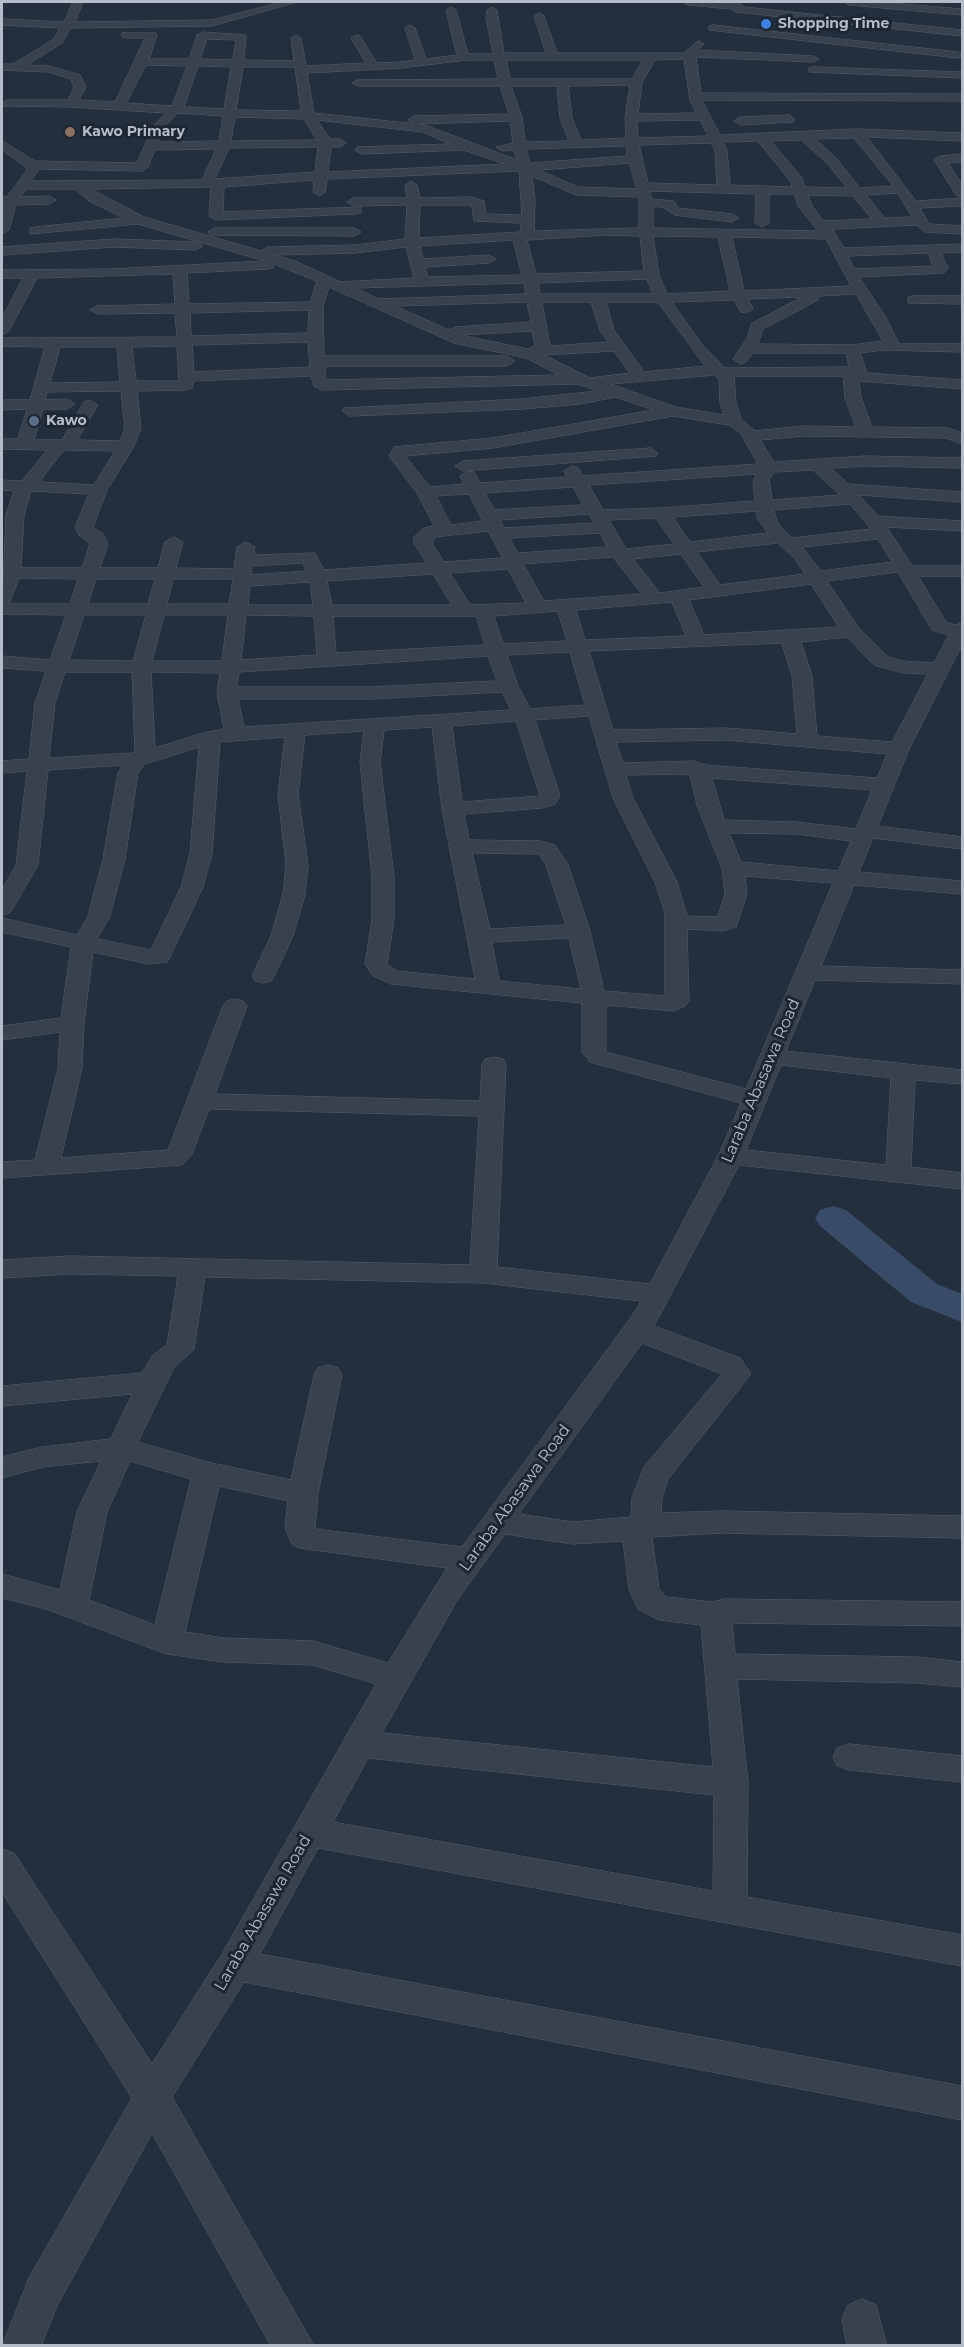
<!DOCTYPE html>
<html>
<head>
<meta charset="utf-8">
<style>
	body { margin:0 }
	#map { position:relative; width:964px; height:2347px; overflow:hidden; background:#242f3e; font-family:Montserrat,sans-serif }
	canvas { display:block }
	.frame { position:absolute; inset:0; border:3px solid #b4bcc9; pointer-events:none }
</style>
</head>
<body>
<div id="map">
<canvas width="964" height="2347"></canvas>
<div class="frame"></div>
</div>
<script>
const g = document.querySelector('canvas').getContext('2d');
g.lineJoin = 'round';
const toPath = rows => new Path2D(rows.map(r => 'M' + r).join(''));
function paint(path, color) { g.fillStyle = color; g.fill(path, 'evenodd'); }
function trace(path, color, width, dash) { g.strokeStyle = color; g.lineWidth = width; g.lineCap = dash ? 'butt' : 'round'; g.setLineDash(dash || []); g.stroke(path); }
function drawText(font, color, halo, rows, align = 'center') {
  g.font = font + ' Montserrat,sans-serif'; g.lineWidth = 6; g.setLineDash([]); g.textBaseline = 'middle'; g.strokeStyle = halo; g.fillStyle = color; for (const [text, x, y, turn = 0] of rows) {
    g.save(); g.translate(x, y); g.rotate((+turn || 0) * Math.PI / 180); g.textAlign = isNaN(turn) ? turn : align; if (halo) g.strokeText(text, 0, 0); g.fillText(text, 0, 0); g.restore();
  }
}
const river = toPath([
	[833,1206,846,1210,937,1284,962,1294,962,1322,911,1302,820,1226,815,1218,820,1210,833,1206]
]);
const minor = toPath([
	[73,2,83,2,75,22,212,20,282,2,297,2,212,26,71,28,62,43,27,65,49,66,80,75,86,87,79,100,115,102,145,38,126,38,122,37,122,33,156,33,157,35,149,59,189,59,197,35,203,32,246,35,244,60,294,61,291,38,296,35,301,38,306,66,366,63,351,38,356,35,360,36,377,63,401,62,415,60,405,28,410,25,415,28,426,59,457,55,446,10,451,7,456,10,468,54,493,54,486,17,487,10,492,7,497,10,504,53,546,53,534,16,539,13,544,16,557,53,684,53,698,41,704,44,698,50,813,56,819,59,813,62,696,57,701,93,962,94,962,101,702,100,720,135,857,129,962,133,962,141,867,137,916,201,962,198,962,206,920,208,929,224,962,226,962,234,925,232,917,225,832,229,844,248,962,244,962,252,941,253,948,268,944,273,859,277,885,316,899,344,962,344,962,352,882,350,860,353,867,373,962,380,962,389,859,381,861,398,872,427,949,428,962,433,962,444,946,438,803,436,760,440,774,462,865,456,962,458,962,468,865,466,831,468,848,484,962,492,962,502,859,495,878,516,962,521,962,531,887,527,912,566,962,566,962,576,918,576,946,622,955,625,962,623,962,645,909,749,878,826,962,837,962,849,873,838,859,872,962,881,962,894,854,885,821,966,962,970,962,984,815,980,786,1051,962,1070,962,1084,915,1080,911,1167,962,1173,962,1189,739,1165,654,1326,740,1358,751,1374,668,1479,662,1498,661,1513,722,1511,962,1516,962,1538,722,1533,652,1537,659,1589,666,1597,713,1602,724,1599,962,1602,962,1626,732,1623,735,1654,917,1657,962,1662,962,1687,917,1683,737,1679,748,1783,747,1897,962,1935,962,1966,318,1848,260,1954,962,2086,962,2120,244,1982,172,2097,314,2346,271,2346,152,2133,58,2304,41,2346,2,2346,29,2278,132,2098,2,1892,2,1849,14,1853,152,2064,222,1954,376,1684,313,1665,224,1662,167,1654,46,1609,2,1598,2,1574,60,1590,77,1512,101,1461,42,1467,2,1478,2,1457,42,1447,111,1439,132,1394,2,1406,2,1386,142,1373,153,1355,167,1345,178,1276,70,1274,2,1278,2,1260,70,1256,470,1265,479,1116,209,1109,192,1154,182,1165,2,1178,2,1162,35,1160,58,1068,60,1032,2,1040,2,1026,61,1018,71,947,2,932,2,918,77,935,88,916,103,859,118,773,123,765,48,770,38,865,10,913,2,915,2,890,16,865,27,771,2,773,2,761,29,759,35,703,46,671,2,668,2,656,50,660,66,615,2,614,6,515,14,491,2,490,2,480,22,481,47,450,2,449,2,439,18,439,27,409,2,410,2,400,30,400,45,347,2,346,2,338,177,337,175,313,97,314,90,310,97,306,175,304,173,274,37,278,9,331,2,335,2,318,23,278,2,278,2,270,111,269,265,261,138,224,30,234,30,228,35,227,124,218,89,201,75,189,26,189,20,197,49,196,56,200,49,204,16,205,9,230,2,234,2,197,7,197,27,170,26,167,2,150,2,141,35,161,137,163,153,126,166,113,72,107,3,106,3,102,7,100,68,100,74,87,71,79,48,72,2,70,2,64,13,64,54,39,60,28,2,25,2,19,64,22,73,2],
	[207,39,236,40,233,60,200,59,207,39],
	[684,59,690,100,696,113,638,114,642,82,655,60,684,59],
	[467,60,494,60,498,79,358,80,352,83,358,86,500,86,509,114,414,116,408,120,414,124,510,121,513,143,496,147,502,151,514,150,517,160,425,125,314,113,307,73,401,68,467,60],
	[506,60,643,60,632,79,510,79,506,60],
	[146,65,187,66,172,106,126,103,146,65],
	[198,66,231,67,224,109,184,107,198,66],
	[243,67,295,67,301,111,236,110,243,67],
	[630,85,625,118,626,138,581,140,572,118,568,86,630,85],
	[511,86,557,86,560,118,569,141,525,142,522,117,511,86],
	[178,113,223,116,219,141,158,142,164,127,178,113],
	[235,117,304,119,317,140,231,141,235,117],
	[317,120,423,132,450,144,357,147,355,150,361,154,464,150,505,164,328,172,331,147,340,147,346,143,340,139,330,139,317,120],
	[700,120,708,136,638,138,637,121,700,120],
	[854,138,893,186,860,188,835,157,815,139,854,138],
	[801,140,827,163,847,188,805,187,802,178,771,141,801,140],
	[758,141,791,182,792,187,730,185,727,150,723,142,758,141],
	[711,143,715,150,717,185,648,183,639,145,711,143],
	[627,146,627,156,530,163,526,149,627,146],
	[318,147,315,172,215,179,229,148,318,147],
	[216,149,202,180,31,181,39,169,142,171,148,167,155,150,216,149],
	[629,163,637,189,578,187,539,170,629,163],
	[519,171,522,215,486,214,484,201,471,197,420,198,417,185,411,181,405,185,407,198,354,198,347,202,354,206,407,205,405,239,355,245,268,247,261,251,144,217,91,189,211,187,209,216,216,220,356,214,361,213,361,207,223,212,224,187,314,180,313,192,319,196,325,192,327,179,519,171],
	[532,176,576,195,639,197,639,228,534,231,535,199,532,176],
	[650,191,756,194,755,223,762,227,769,223,769,194,795,194,798,206,818,231,653,228,653,206,665,208,674,215,732,222,739,218,732,214,678,208,674,201,652,199,650,191],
	[898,193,912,217,885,218,866,195,898,193],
	[808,195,853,196,872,219,823,221,812,206,808,195],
	[420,205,469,205,472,206,474,221,521,223,521,232,419,238,420,205],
	[605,235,640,236,644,271,536,274,527,240,605,235],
	[653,236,718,237,730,291,667,294,659,275,653,236],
	[732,237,826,239,851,286,744,291,732,237],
	[513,240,522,275,428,277,425,267,489,263,496,259,489,255,423,259,420,246,513,240],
	[406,247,414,278,341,282,295,261,274,255,355,253,406,247],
	[928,253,933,266,854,269,848,256,928,253],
	[274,264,317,281,310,302,189,304,187,273,268,269,273,268,274,264],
	[647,279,653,294,540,294,538,283,647,279],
	[524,283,526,294,379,299,355,288,524,283],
	[329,287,454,343,526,358,559,375,326,380,325,366,507,366,515,361,507,356,324,356,323,306,329,287],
	[856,294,883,341,852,345,758,344,763,329,818,300,819,296,856,294],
	[802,297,751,324,748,337,733,359,741,364,746,362,753,353,846,353,849,367,725,368,703,346,672,302,734,300,741,312,746,313,753,309,748,299,802,297],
	[527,302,531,322,456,327,449,330,395,306,527,302],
	[542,302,591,302,600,330,608,342,550,346,542,302],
	[606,302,658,302,705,366,644,372,614,330,606,302],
	[309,310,308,333,191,336,190,313,309,310],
	[532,331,535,346,528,349,460,335,532,331],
	[308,342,310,367,194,372,192,345,308,342],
	[177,346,179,381,136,381,132,347,177,346],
	[60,347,117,347,120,382,50,383,60,347],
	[614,351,630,373,590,378,544,355,614,351],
	[715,375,719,379,720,403,724,415,676,407,610,384,715,375],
	[311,376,314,386,322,390,578,384,598,391,522,399,344,408,342,411,350,416,522,409,581,404,615,397,654,410,493,438,394,447,389,456,417,493,434,526,424,528,414,537,414,543,427,563,324,570,315,553,254,555,255,547,246,542,237,547,234,569,176,568,183,542,174,537,165,542,158,568,100,568,108,544,103,534,93,527,107,490,134,446,141,428,137,391,187,390,192,388,194,381,311,376],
	[734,376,843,376,845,398,856,427,803,426,755,431,741,419,736,403,734,376],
	[121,391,125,428,120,441,77,440,98,405,90,400,84,402,62,440,34,440,43,409,67,409,75,404,67,399,45,400,47,392,121,391],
	[673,416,729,425,741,434,758,464,583,476,578,468,572,466,564,471,567,477,480,483,474,472,468,471,460,476,464,484,430,487,405,456,493,448,673,416],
	[64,450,115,451,94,485,39,482,64,450],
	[813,470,840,495,772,500,769,480,774,472,813,470],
	[757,474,753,480,755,501,661,508,603,510,589,485,757,474],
	[573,487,583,505,494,510,485,493,573,487],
	[31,491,89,494,75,527,79,535,90,544,82,568,21,568,24,515,31,491],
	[469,494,483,521,451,525,436,496,469,494],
	[850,504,871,529,792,538,779,525,773,510,850,504],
	[757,511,757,518,768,533,690,542,673,517,757,511],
	[589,514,594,523,504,528,500,520,589,514],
	[656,518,674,544,626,549,609,520,656,518],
	[488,531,503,558,444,562,432,543,435,537,488,531],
	[600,533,607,547,518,553,509,538,600,533],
	[878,539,892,562,821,571,802,547,878,539],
	[778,543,795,559,805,574,720,585,697,552,778,543],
	[681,554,704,587,660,593,633,559,681,554],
	[613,557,642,594,544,601,523,564,613,557],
	[303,563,306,571,251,575,252,566,303,563],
	[508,569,526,603,470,605,450,573,508,569],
	[898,572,932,630,949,635,934,663,904,661,888,657,858,627,827,581,898,572],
	[433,574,452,605,332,605,327,581,433,574],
	[19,578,78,579,70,604,9,604,19,578],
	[96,579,155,579,148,604,88,604,96,579],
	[173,579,233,579,229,604,167,604,173,579],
	[310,582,313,605,248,605,250,586,310,582],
	[811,584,839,627,704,635,689,600,811,584],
	[672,602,686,636,585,640,576,610,672,602],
	[558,611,567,641,503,644,494,616,558,611],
	[84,615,146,615,133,661,69,660,84,615],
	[164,615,228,615,222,661,152,661,164,615],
	[246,615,314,616,317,655,241,660,246,615],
	[333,616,476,616,485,645,336,653,333,616],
	[847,637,874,665,903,673,928,674,892,742,817,736,812,676,801,642,847,637],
	[782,643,792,676,797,734,726,728,613,730,589,651,782,643],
	[570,652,585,705,530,709,518,686,507,655,570,652],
	[488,656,497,681,370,687,237,687,239,672,488,656],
	[65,672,132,672,135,753,49,758,55,703,65,672],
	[151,672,220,673,217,693,224,729,203,733,155,748,151,672],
	[502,692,511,710,244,727,238,699,370,699,502,692],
	[589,716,613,798,655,882,665,913,665,996,604,991,590,931,568,865,555,845,540,841,469,840,464,814,542,808,555,804,560,796,535,720,589,716],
	[516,721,540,796,462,802,452,726,516,721],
	[432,727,442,809,475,979,397,971,387,964,394,920,394,877,380,762,384,730,432,727],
	[364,731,360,762,372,877,372,920,365,964,373,976,391,984,582,1003,582,1052,590,1062,741,1103,718,1156,650,1284,497,1267,506,1064,503,1059,494,1057,485,1059,482,1064,480,1101,215,1094,247,1006,243,1001,235,999,227,1001,223,1006,168,1150,61,1158,82,1068,84,1023,93,952,149,964,167,962,170,957,203,887,212,854,220,742,285,737,278,794,286,865,283,894,271,936,252,976,255,981,263,983,271,981,274,976,293,936,305,894,308,865,298,794,305,735,364,731],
	[726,740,887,754,877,778,705,765,693,761,623,763,616,742,726,740],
	[199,747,190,854,181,887,151,950,97,939,110,916,125,859,138,773,145,764,199,747],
	[690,774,697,805,722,868,725,894,718,917,687,916,677,882,633,798,626,775,690,774],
	[712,778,872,790,856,829,796,822,724,820,712,778],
	[729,833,796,834,851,841,838,871,741,862,729,833],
	[472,853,539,854,546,865,566,925,490,929,472,853],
	[745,876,833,883,746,1089,606,1052,606,1005,674,1011,685,1006,689,1001,687,929,723,931,736,927,747,894,745,876],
	[569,938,581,989,499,981,492,942,569,938],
	[781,1065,891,1078,886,1165,746,1150,781,1065],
	[205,1277,483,1283,641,1301,632,1316,462,1547,315,1529,318,1493,342,1375,338,1368,328,1365,318,1368,314,1375,291,1480,207,1462,138,1442,173,1369,194,1349,205,1277],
	[642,1343,722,1374,644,1467,632,1498,631,1517,573,1522,519,1514,642,1343],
	[130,1461,191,1479,155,1625,89,1600,107,1512,130,1461],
	[219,1486,288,1501,285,1528,292,1544,299,1548,447,1568,388,1663,313,1641,224,1638,185,1632,219,1486],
	[505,1534,573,1544,623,1541,629,1589,638,1609,659,1620,701,1625,713,1767,382,1733,456,1602,505,1534],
	[368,1758,714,1795,713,1891,333,1822,368,1758],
	[683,2,739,3,744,7,962,30,962,36,736,12,731,9,688,5,683,2],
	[844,2,879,2,962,9,962,15,849,5,844,2],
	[713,25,958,52,962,53,962,57,958,58,709,30,709,26,713,25],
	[813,67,961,72,962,78,809,72,809,68,813,67],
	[789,115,795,119,793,122,740,125,734,121,740,117,789,115],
	[962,154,962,162,948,163,962,184,962,197,957,196,934,160,940,156,962,154],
	[215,228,354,228,361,232,354,236,210,235,208,232,215,228],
	[114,239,196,242,203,246,196,250,114,247,2,255,2,247,114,239],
	[913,296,962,296,962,304,908,303,908,297,913,296],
	[650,448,658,453,656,456,463,471,455,466,463,461,650,448],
	[849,1744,962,1756,962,1782,849,1770,837,1766,833,1757,837,1748,849,1744],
	[862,2299,876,2305,887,2346,847,2346,842,2319,848,2305,862,2299]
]);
const markers = [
	[766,24,6,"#3f7fe0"],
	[70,132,6,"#8d6e63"],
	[34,421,6,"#5c6f8a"]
];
const farPoinames = [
	["Shopping Time",778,24],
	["Kawo Primary",82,132],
	["Kawo",46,421]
];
const streetNames = [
	["Laraba Abasawa Road",761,1081,-67],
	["Laraba Abasawa Road",515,1498,-54],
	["Laraba Abasawa Road",263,1913,-60]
];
paint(river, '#394c67');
trace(minor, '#565f6c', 1);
paint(minor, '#38414e');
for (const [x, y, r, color] of markers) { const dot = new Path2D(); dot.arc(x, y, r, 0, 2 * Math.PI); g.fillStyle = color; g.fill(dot); trace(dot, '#1d2633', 2); }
drawText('bold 14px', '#b4bcc9', '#1d2633', farPoinames, 'left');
drawText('16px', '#b4bcc9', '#1d2633', streetNames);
</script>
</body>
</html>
